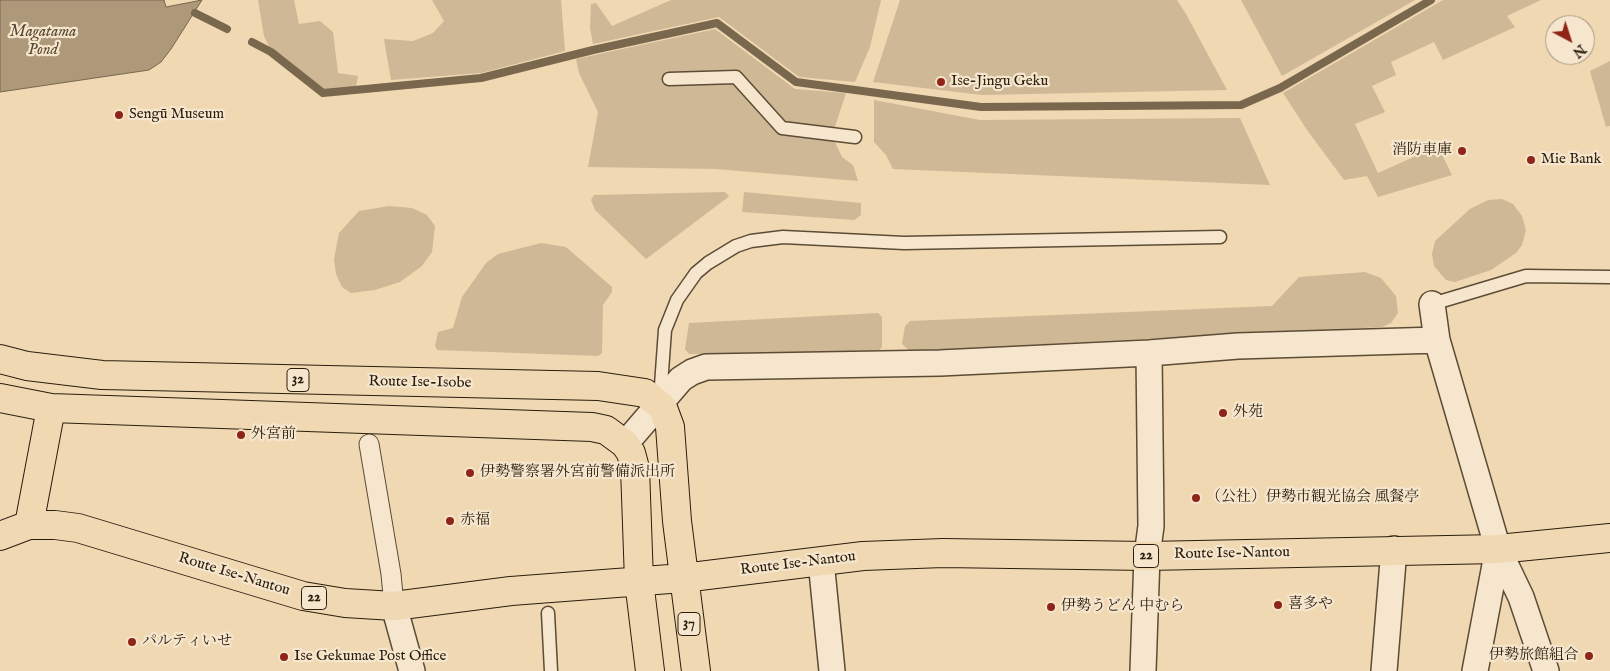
<!DOCTYPE html>
<html>
<head>
<meta charset="utf-8">
<style>
	body { margin:0 }
	#map { position:relative; width:1610px; height:671px; overflow:hidden; background:#f0d8b2; font-family:"IM FELL English",serif }
	canvas { display:block }
	.north { position:absolute; left:1545px; top:15px; width:50px; height:50px; box-sizing:border-box; background:#f5e6cd; border:1px solid #a49680; border-radius:50%; rotate:140deg; font-size:14px; font-weight:700; line-height:20px; text-align:center; color:#2b1d0d }
	.north::after { content:''; display:block; margin:auto; width:18px; height:22px; background:#8f2418; clip-path:polygon(50% 0,100% 100%,50% 72%,0 100%) }
</style>
</head>
<body>
<div id="map">
<canvas width="1610" height="671"></canvas>
<div class="north">N</div>
</div>
<script>
const g = document.querySelector('canvas').getContext('2d');
g.lineJoin = 'round';
function paint(path, color) { g.fillStyle = color; g.fill(path, 'evenodd'); }
const toPath = rows => new Path2D(rows.map(r => 'M' + r).join(''));
function trace(path, color, width, dash) { g.strokeStyle = color; g.lineWidth = width; g.lineCap = dash ? 'butt' : 'round'; g.setLineDash(dash || []); g.stroke(path); }
function drawText(font, color, halo, rows, align = 'center') {
  g.font = font + ' "IM FELL English","Noto Serif JP",serif'; g.lineWidth = 4.5; g.setLineDash([]); g.textBaseline = 'middle'; g.strokeStyle = halo; g.fillStyle = color; for (const [text, x, y, turn = 0] of rows) {
    g.save(); g.translate(x, y); g.rotate((+turn || 0) * Math.PI / 180); g.textAlign = isNaN(turn) ? turn : align; if (halo) g.strokeText(text, 0, 0); g.fillText(text, 0, 0); g.restore();
  }
}
const green = toPath([
	[258,0,294,0,299,24,320,21,333,32,338,73,358,76,356,87,326,90,270,49,264,36],
	[432,0,561,0,565,51,481,73,391,80,384,39,413,41,433,33,444,21],
	[671,0,881,0,870,47,855,82,799,77,719,17,593,44,590,28,591,4,596,3,612,26],
	[900,0,1177,0,1186,14,1227,90,982,95,873,82],
	[1241,0,1415,0,1282,76],
	[1443,0,1541,0,1507,16,1515,27,1443,60,1434,42,1391,62,1396,75,1372,86,1385,112,1355,124,1378,173,1438,146,1452,175,1378,197,1367,176,1344,180,1307,130,1283,93],
	[715,29,795,89,846,93,832,136,842,157,853,165,858,181,716,169,588,167,598,112,579,73,576,59],
	[1610,61,1610,126,1606,127,1590,71],
	[874,100,980,120,1240,118,1270,185,893,169,886,155,874,142],
	[725,192,729,196,727,198,646,259,595,210,591,200,594,195],
	[744,192,861,203,861,215,854,220,742,212],
	[1502,199,1513,204,1522,216,1526,230,1522,245,1516,253,1491,270,1455,282,1446,280,1434,266,1432,254,1435,241,1470,209,1488,200],
	[389,206,412,208,427,215,435,226,432,252,422,266,400,282,375,290,351,293,342,287,336,274,334,259,339,233,359,211],
	[541,243,566,247,612,287,612,292,603,305,602,353,598,356,437,350,435,346,438,332,453,328,462,297,486,263,498,254],
	[1365,272,1381,278,1396,296,1398,313,1391,323,1382,327,910,351,902,344,905,326,910,321,1272,306,1299,277],
	[878,313,882,317,882,347,878,352,689,354,685,349,689,323]
]);
const water = toPath([
	[0,0,164,0,166,7,202,0,171,49,161,62,149,70,0,92,0,0]
]);
const stream = toPath([
	[195,13,227,29],
	[252,42,271,52,323,93,481,78,593,50,717,23,796,82,981,107,1241,105,1280,88,1431,0]
]);
const service = toPath([
	[669,79,736,77,782,128,855,137],
	[1432,304,1526,276,1610,277],
	[660,399,665,330,677,300,696,273,708,263,736,246,751,241,783,237,904,243,1220,237],
	[548,613,551,671]
]);
const pedestrian = toPath([
	[369,444,391,574,394,606]
]);
const minor = toPath([
	[1432,304,1437,340,1498,549,1521,597,1546,671],
	[625,444,681,379,692,372,706,367,940,363,1149,353,1238,346,1437,340],
	[821,561,832,671],
	[394,606,412,671],
	[1143,671,1147,556,1151,526,1149,353],
	[1384,671,1394,549],
	[1475,671,1498,549]
]);
const primary = toPath([
	[0,359,27,366,102,375,598,386,645,393,663,408,670,427,677,521,696,671],
	[0,398,51,408,592,427,606,430,625,444,631,453,635,468,639,581,650,671],
	[29,525,51,408],
	[0,536,29,525,55,525,78,528,303,596,345,603,394,606,511,591,683,578,863,556,943,553,1147,556,1498,549,1610,538]
]);
const markers = [
	[941,82,5,"#8f2418"],
	[119,115,5,"#8f2418"],
	[1462,151,5,"#8f2418"],
	[1531,160,5,"#8f2418"],
	[1223,413,5,"#8f2418"],
	[241,435,5,"#8f2418"],
	[470,473,5,"#8f2418"],
	[1196,498,5,"#8f2418"],
	[450,521,5,"#8f2418"],
	[1278,605,5,"#8f2418"],
	[1051,607,5,"#8f2418"],
	[132,642,5,"#8f2418"],
	[1589,656,5,"#8f2418"],
	[284,657,5,"#8f2418"]
];
const shields = [
	[298,380,22],
	[1146,556,25],
	[314,598,25],
	[689,624,22]
];
const shieldNames = [
	["32",298,380],
	["22",1146,556],
	["22",314,598],
	["37",689,624]
];
const poiNames = [
	["Ise-Jingu Geku",951,82],
	["Sengū Museum",129,115],
	["消防車庫",1452,151,"right"],
	["Mie Bank",1541,160],
	["外苑",1233,413],
	["外宮前",251,435],
	["伊勢警察署外宮前警備派出所",480,473],
	["（公社）伊勢市観光協会 風餐亭",1206,498],
	["赤福",460,521],
	["喜多や",1288,605],
	["伊勢うどん 中むら",1061,607],
	["パルティいせ",142,642],
	["伊勢旅館組合",1579,656,"right"],
	["Ise Gekumae Post Office",294,657]
];
const streetNames = [
	["Route Ise-Isobe",420,383,1],
	["Route Ise-Nantou",1232,554,-1],
	["Route Ise-Nantou",798,564,-7],
	["Route Ise-Nantou",234,575,17]
];
const waterNames = [
	["Magatama",43,33],
	["Pond",43,51]
];
paint(green, '#cfb896');
paint(water, '#ad987a');
trace(water, '#79674e', 1);
trace(stream, '#79674e', 8);
trace(service, '#5c4c36', 15);
trace(pedestrian, '#5c4c36', 21);
trace(minor, '#5c4c36', 28);
trace(primary, '#2b1d0d', 30);
trace(service, '#f5e6cd', 12);
trace(pedestrian, '#f5e6cd', 19);
trace(minor, '#f5e6cd', 25);
trace(primary, '#f0d8b2', 28);
for (const [x, y, r, color] of markers) { const dot = new Path2D(); dot.arc(x, y, r, 0, 2 * Math.PI); g.fillStyle = color; g.fill(dot); trace(dot, '#f5e6cd', 2); }
for (const [x, y, w] of shields) { const box = new Path2D(); box.roundRect(x - w / 2, y - 11.5, w, 23, 4); g.fillStyle = '#f5e6cd'; g.fill(box); trace(box, '#2b1d0d', 1); }
drawText('bold 14px', '#2b1d0d', null, shieldNames);
drawText('15px', '#2b1d0d', '#f5e6cd', poiNames, 'left');
drawText('15px', '#2b1d0d', '#f5e6cd', streetNames);
drawText('italic 16px', '#584833', '#f5e6cd', waterNames);
</script>
</body>
</html>
